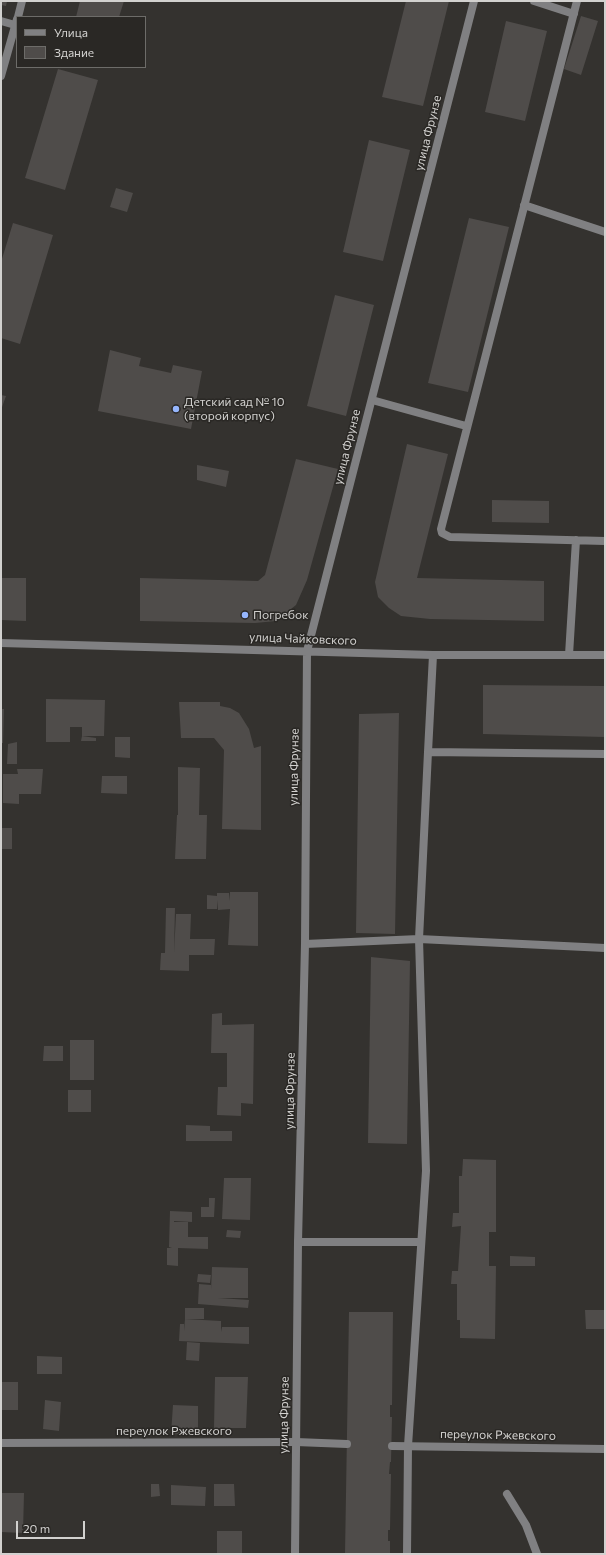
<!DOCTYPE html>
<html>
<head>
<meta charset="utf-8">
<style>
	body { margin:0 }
	#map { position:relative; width:606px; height:1555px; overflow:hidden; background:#34322f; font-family:Commissioner,sans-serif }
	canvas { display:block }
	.frame { position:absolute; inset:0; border:2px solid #d2d1cf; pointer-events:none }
	.legend { position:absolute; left:16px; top:16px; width:130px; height:52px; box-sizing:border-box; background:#2a2825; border:1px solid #6d6c69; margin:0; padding:5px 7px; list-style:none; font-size:12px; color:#d2d1cf }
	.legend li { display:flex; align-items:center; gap:8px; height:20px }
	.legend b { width:20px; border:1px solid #6d6c69 }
	.scale { position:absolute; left:16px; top:1521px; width:69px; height:18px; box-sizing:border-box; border:2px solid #d2d1cf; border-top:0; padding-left:5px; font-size:12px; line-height:14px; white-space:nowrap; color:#d2d1cf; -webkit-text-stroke:3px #2a2825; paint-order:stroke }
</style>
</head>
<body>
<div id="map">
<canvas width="606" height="1555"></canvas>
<div class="frame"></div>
<ul class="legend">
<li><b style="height:5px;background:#808082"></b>Улица</li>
<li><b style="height:11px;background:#4f4c4a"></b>Здание</li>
</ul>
<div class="scale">20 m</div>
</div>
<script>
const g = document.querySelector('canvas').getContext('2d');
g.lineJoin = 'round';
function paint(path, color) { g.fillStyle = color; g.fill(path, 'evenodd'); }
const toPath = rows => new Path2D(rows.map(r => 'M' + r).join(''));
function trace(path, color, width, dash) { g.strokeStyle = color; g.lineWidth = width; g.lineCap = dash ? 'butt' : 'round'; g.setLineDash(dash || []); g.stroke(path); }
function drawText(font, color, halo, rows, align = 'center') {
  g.font = font + ' Commissioner,sans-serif'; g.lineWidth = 3; g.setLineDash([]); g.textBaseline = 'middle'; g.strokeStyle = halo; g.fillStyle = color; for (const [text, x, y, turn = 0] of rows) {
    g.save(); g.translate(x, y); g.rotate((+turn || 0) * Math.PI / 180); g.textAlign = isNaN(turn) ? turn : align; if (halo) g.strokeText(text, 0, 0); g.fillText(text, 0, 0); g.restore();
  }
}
const building = toPath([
	[1,1,7,1,6,6,1,5],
	[80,1,124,1,119,17,76,17],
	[406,1,449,1,423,106,382,97],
	[581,16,598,21,581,75,564,69],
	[506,21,547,31,525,121,485,112],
	[58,69,98,80,65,190,25,178],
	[369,140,410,150,383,261,343,252],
	[116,188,133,193,127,212,110,207],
	[469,218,509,227,468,392,428,383],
	[13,223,53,235,20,344,1,338,1,262],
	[335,295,374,305,346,416,307,406],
	[110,350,141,358,139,366,171,373,173,365,202,371,191,429,98,411],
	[1,395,6,396,1,410],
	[407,444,448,454,417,578,544,581,544,621,430,619,401,616,389,608,378,597,375,582],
	[296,459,338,469,307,580,296,605,276,621,255,623,140,621,140,578,258,581,265,575],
	[197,465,229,471,226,487,197,480],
	[492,500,549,501,549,523,492,522],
	[1,578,26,578,26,621,1,620],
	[483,685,605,686,605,737,483,734],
	[46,699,105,700,104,736,82,736,82,727,70,727,70,742,46,742],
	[179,702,220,702,220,706,230,708,239,713,249,729,254,748,261,746,261,830,222,829,224,750,214,738,181,738],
	[1,709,4,709,3,743,1,743],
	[399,713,395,934,356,933,359,714],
	[82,736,96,738,96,741,81,741],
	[115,737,130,737,130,758,115,757],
	[17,742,17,764,7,764,8,744],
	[178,767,200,768,199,815,207,815,206,859,175,859,177,815,178,815],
	[17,769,43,769,41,794,19,794,19,804,3,803,3,774,18,774],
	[102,776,127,776,127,794,101,793],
	[1,828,12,828,12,849,1,849],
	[230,892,258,892,258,946,228,945,230,909,218,910,217,900,217,909,207,909,207,895,217,896,217,893,229,893,230,901],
	[166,908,175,908,174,953,176,914,191,914,190,939,215,939,214,955,189,955,189,971,160,970,161,953,165,953],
	[371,957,410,961,407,1144,368,1143],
	[222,1013,222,1025,254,1024,253,1104,241,1103,241,1116,217,1115,218,1087,227,1087,227,1053,211,1053,212,1014],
	[70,1040,94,1040,94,1080,70,1080],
	[44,1046,63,1046,63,1061,43,1061],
	[68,1090,91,1090,91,1112,68,1112],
	[186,1125,210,1126,210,1131,232,1131,232,1141,186,1141],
	[463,1159,496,1160,496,1232,489,1232,489,1266,496,1266,495,1339,460,1338,460,1320,457,1320,457,1284,451,1284,452,1271,458,1271,461,1226,452,1227,453,1213,459,1213,459,1176,462,1176],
	[224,1178,251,1178,250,1220,222,1219],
	[209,1198,215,1198,214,1217,201,1217,201,1207,209,1207],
	[170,1211,192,1212,192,1222,174,1221,174,1222,188,1222,188,1237,208,1237,208,1249,178,1248,178,1266,167,1265,167,1248,172,1248,169,1247],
	[227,1230,241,1231,240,1238,226,1237],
	[510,1256,535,1257,535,1266,510,1266],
	[212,1267,248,1268,248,1298,218,1298,249,1300,248,1308,198,1304,199,1284,211,1285,211,1290],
	[198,1274,211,1275,210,1283,197,1282],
	[185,1308,204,1308,204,1319,185,1319],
	[585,1310,605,1310,605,1329,586,1329],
	[349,1312,393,1312,392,1405,390,1405,390,1417,392,1417,391,1462,390,1462,389,1474,391,1474,390,1530,388,1530,388,1541,390,1541,390,1554,345,1554],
	[185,1319,221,1321,221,1332,222,1327,249,1327,249,1344,179,1341,180,1324,184,1324,184,1331],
	[187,1342,200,1343,199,1361,186,1360],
	[37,1356,62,1357,62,1374,37,1374],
	[215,1377,248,1377,246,1428,214,1428],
	[1,1382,18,1382,18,1410,1,1410],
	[45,1400,61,1402,59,1431,43,1429],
	[173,1405,198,1406,198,1435,171,1434],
	[151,1484,159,1484,160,1496,151,1497],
	[214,1484,234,1484,235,1506,214,1506],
	[171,1485,206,1487,205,1506,171,1505],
	[1,1493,24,1493,23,1533,1,1532],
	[217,1531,242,1531,242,1554,217,1554]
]);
const service = toPath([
	[534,1,574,14],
	[577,1,441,529,442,533,450,537,605,541],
	[1,21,15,25],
	[524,205,605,232],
	[372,400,466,426],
	[569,655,576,540],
	[428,752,433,655],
	[305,944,419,939,605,948],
	[298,1242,421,1242],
	[296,1442,347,1444],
	[507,1494,526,1525,537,1554],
	[407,1554,408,1446,426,1171,419,939,428,752,605,754]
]);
const minor = toPath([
	[1,1443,296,1442],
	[392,1446,605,1449]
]);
const tertiary = toPath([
	[18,17,22,1],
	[1,76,17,19],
	[1,643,433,655,605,655],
	[295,1554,298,1242,305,944,307,651,474,1]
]);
const markers = [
	[176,409,4,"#96b6fd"],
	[245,615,4,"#96b6fd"]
];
const streetNames = [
	["улица Фрунзе",428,133,-76],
	["улица Фрунзе",347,447,-76],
	["улица Чайковского",303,639,2],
	["улица Фрунзе",294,767,-89],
	["улица Фрунзе",290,1091,-89],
	["улица Фрунзе",284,1415,-89],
	["переулок Ржевского",174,1431],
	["переулок Ржевского",498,1435,1]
];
const poiNames = [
	["Детский сад № 10",184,402],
	["(второй корпус)",184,416],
	["Погребок",253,615]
];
paint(building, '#4f4c4a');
trace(service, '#808082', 8);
trace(minor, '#808082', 8);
trace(tertiary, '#808082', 8);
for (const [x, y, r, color] of markers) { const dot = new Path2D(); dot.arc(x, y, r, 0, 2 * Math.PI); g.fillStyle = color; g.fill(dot); trace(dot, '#2a2825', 1.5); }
drawText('12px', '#d2d1cf', '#2a2825', streetNames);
drawText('12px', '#d2d1cf', '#2a2825', poiNames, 'left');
</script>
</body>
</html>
